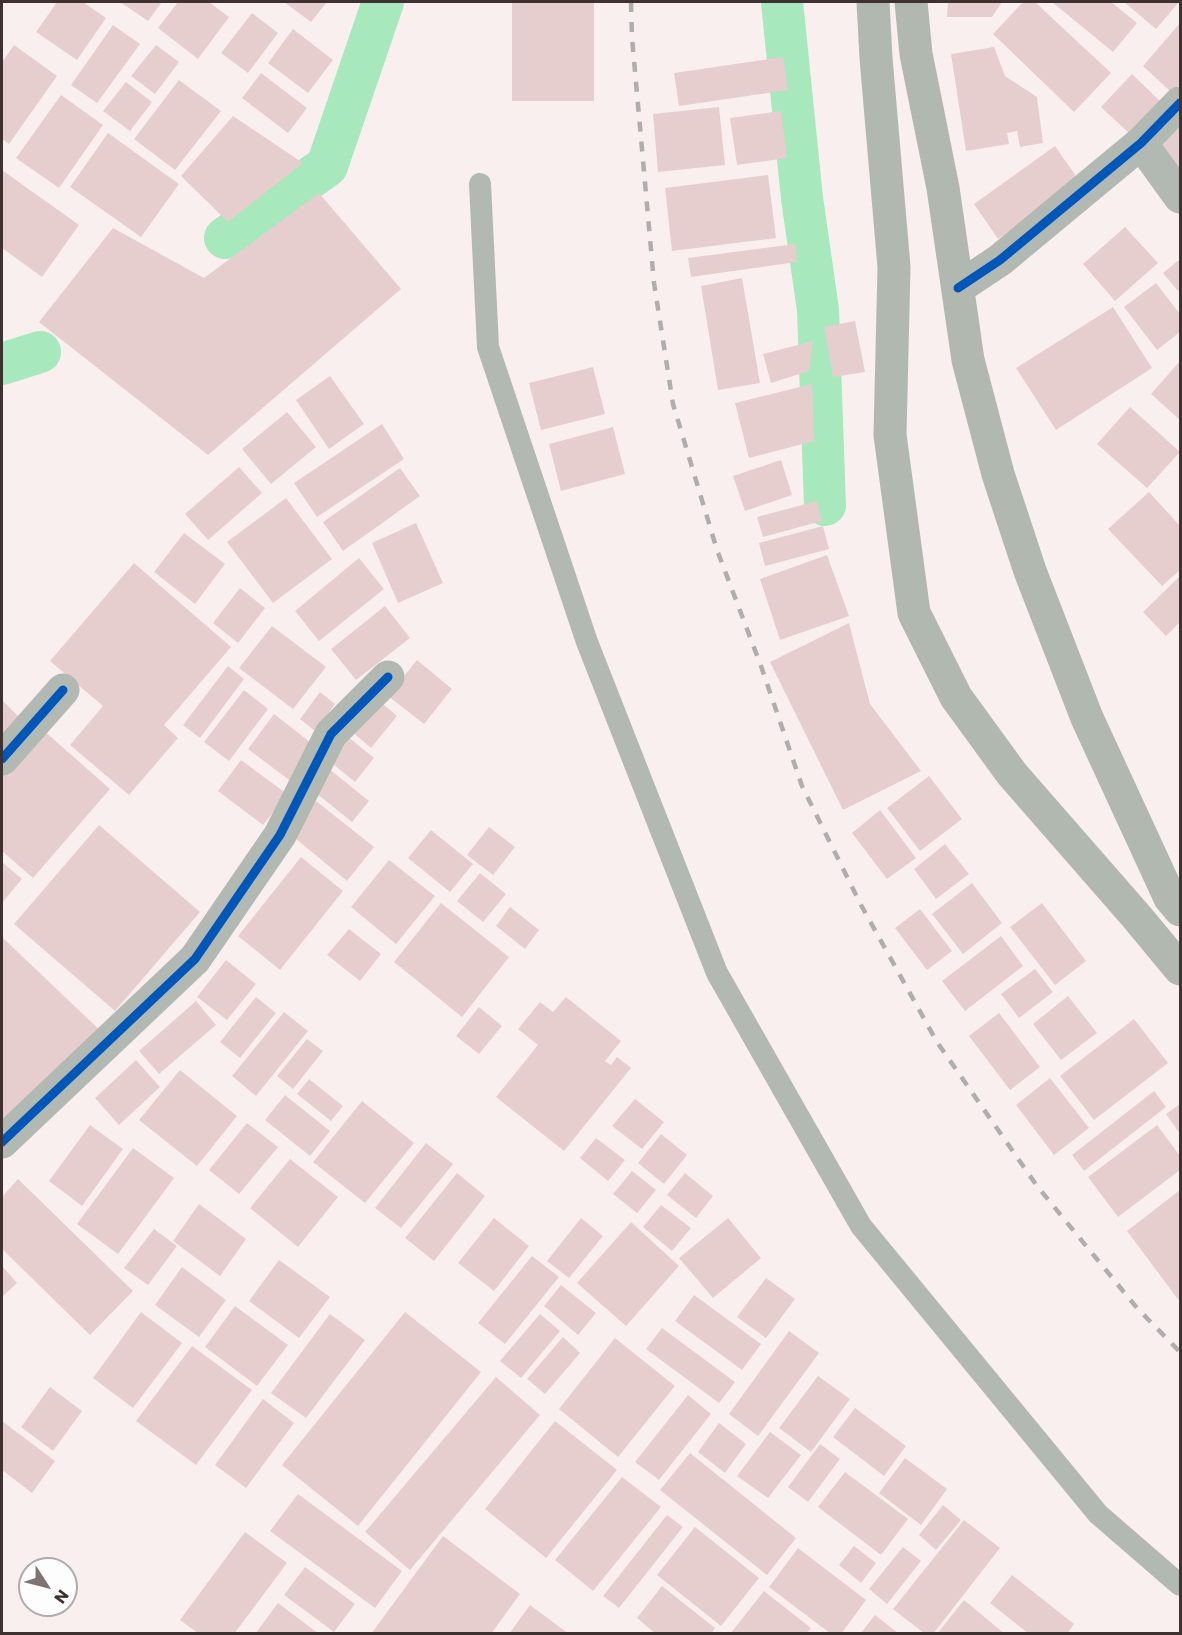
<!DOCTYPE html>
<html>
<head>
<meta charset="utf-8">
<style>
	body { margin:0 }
	#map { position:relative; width:1182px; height:1635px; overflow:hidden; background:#faefef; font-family:Poppins,sans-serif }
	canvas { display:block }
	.frame { position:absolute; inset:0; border:3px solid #3e3130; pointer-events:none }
	.north { position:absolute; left:18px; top:1557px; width:60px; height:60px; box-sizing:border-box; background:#fdfdfd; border:2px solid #b1abab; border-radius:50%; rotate:126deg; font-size:16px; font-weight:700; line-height:24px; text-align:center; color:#3e3130 }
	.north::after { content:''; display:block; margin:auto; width:21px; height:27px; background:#807473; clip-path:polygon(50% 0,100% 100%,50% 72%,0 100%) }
</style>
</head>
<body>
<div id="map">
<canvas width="1182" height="1635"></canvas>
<div class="frame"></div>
<div class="north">N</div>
</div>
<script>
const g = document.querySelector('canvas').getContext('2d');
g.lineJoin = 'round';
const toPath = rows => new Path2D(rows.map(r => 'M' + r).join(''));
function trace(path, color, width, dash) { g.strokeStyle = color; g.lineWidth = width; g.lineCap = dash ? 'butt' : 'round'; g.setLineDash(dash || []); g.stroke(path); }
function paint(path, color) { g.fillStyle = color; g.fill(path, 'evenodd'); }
const canal = toPath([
	[782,2,802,198,818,310,825,505],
	[225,238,327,166,383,2],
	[2,364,40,352]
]);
const building = toPath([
	[57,2,83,2,106,18,77,60,36,32],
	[120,2,162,2,148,21],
	[178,2,209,2,229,17,198,59,158,28],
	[284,2,327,2,311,22],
	[512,2,594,2,594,101,512,101],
	[948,2,1002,2,992,17,947,17],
	[1023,2,1035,2,1111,73,1074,112,993,34],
	[1052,2,1111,2,1137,23,1113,52],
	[1124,2,1179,2,1156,29],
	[252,13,278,33,248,73,221,53],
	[1180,23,1180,84,1172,93,1143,66],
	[113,25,140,44,97,103,71,85],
	[293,29,333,60,308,93,268,63],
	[14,45,57,76,9,144,2,139,2,62],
	[156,45,179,62,155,94,131,76],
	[994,47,1005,76,1037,97,1043,143,1020,147,1017,131,1007,133,1009,144,966,151,951,54],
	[783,57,788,90,679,106,674,73],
	[261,73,307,108,288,133,242,98],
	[1132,74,1162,103,1132,136,1101,107],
	[179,80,221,111,175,170,134,139],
	[126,82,152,102,130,131,103,111],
	[61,95,103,125,59,188,16,158],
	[719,107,725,165,658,172,653,114],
	[781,111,787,158,737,165,730,118],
	[233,116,303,163,228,222,181,176],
	[1180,126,1180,169,1179,170,1158,149],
	[108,133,179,184,141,237,70,187],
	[1055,146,1080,182,998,239,974,204],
	[2,170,79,225,42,277,2,248],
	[768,175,776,238,672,251,665,188],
	[319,193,401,289,208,455,39,322,113,228,204,278],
	[1125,227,1158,263,1115,301,1083,264],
	[795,244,797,262,691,277,688,258],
	[1180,259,1180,289,1178,291,1163,273],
	[742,278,760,383,718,390,701,286],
	[1156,283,1180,314,1180,332,1157,350,1124,307],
	[1113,307,1152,368,1056,430,1016,368],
	[855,321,865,372,833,377,824,327],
	[813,341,809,371,771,383,763,354],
	[1180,361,1180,420,1151,394],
	[593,367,605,414,541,430,529,383],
	[330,376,364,424,329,449,296,400],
	[812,384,814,441,749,458,735,403],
	[1130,407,1180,452,1147,488,1097,444],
	[287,412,316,447,271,484,242,449],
	[382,424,404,459,317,517,294,483],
	[613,427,625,474,561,491,549,444],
	[781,460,792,495,745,511,733,476],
	[239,467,262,493,208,540,185,514],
	[400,468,420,496,343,551,323,522],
	[1149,492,1180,526,1180,570,1162,586,1108,529],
	[286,498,332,559,273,603,227,542],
	[817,501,822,521,763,537,757,517],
	[416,523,443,583,398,603,372,543],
	[823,526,829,549,765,566,759,543],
	[184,533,225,564,195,604,154,572],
	[827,555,849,616,780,640,760,579],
	[359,558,384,589,319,641,295,611],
	[134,563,231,647,164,725,178,738,129,795,70,745,103,706,50,661],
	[1180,576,1180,622,1166,636,1143,612],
	[240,588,265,608,238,643,213,623],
	[385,606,410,638,356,680,331,649],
	[849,623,870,704,921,771,843,810,770,662],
	[272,626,326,667,293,709,239,668],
	[417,660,452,689,424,724,388,696],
	[228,666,244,679,200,738,183,725],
	[244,690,268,709,229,761,204,742],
	[320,692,335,704,315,731,300,719],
	[376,698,397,716,371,748,350,730],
	[2,700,21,719,2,739],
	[274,714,315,746,289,780,248,749],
	[42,729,110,789,33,878,2,851,2,775],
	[347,736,374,758,355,782,328,760],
	[241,760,287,794,263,825,218,791],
	[328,768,369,801,352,822,311,789],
	[929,776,962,819,920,851,887,808],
	[316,801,374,847,347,881,290,834],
	[880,810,916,858,887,879,852,833],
	[99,825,200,912,115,1011,14,924],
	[489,827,515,847,493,875,467,855],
	[431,830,473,864,450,892,408,858],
	[945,844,969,874,936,899,914,869],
	[301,857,343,891,280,970,238,936],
	[389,860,435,896,396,944,351,907],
	[2,862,22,879,2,903],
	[480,873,506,894,483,922,457,901],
	[972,883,1002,923,963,954,932,914],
	[441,903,509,957,462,1017,394,962],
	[1042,903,1086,961,1055,985,1010,927],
	[510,907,539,930,525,949,496,926],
	[920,909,952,951,927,970,895,928],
	[349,929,381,954,360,981,327,955],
	[1001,936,1023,966,965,1011,942,981],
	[2,937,108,1038,2,1136],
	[226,960,256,984,227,1020,197,997],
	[1035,969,1053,992,1019,1018,1001,994],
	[1068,996,1097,1033,1061,1060,1033,1024],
	[256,997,276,1013,240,1058,220,1042],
	[566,997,621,1041,605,1061,611,1065,617,1057,631,1068,564,1151,496,1097,538,1045,518,1029,540,1002,553,1012],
	[196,1001,216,1025,159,1074,139,1051],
	[479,1007,502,1026,479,1054,456,1036],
	[284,1012,308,1031,256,1096,232,1076],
	[999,1013,1040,1067,1010,1090,969,1036],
	[1134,1019,1168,1063,1094,1120,1060,1076],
	[307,1039,323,1051,293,1089,277,1076],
	[136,1060,160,1087,119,1125,95,1098],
	[180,1070,237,1116,197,1166,139,1120],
	[1050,1078,1089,1128,1054,1155,1016,1105],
	[309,1079,343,1106,331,1121,297,1094],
	[1154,1091,1166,1107,1084,1171,1072,1155],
	[285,1095,330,1131,310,1156,265,1120],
	[635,1099,664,1122,642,1149,612,1126],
	[362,1101,414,1143,365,1203,313,1162],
	[1180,1104,1180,1134,1166,1114],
	[247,1123,278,1147,239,1194,209,1170],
	[90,1125,123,1149,82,1206,49,1181],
	[1157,1125,1180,1156,1180,1170,1118,1217,1088,1177],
	[661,1134,687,1155,664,1184,638,1163],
	[596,1138,625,1160,608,1181,580,1158],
	[426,1143,453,1164,401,1228,375,1208],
	[133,1148,174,1178,118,1254,77,1224],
	[290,1159,338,1197,298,1247,250,1208],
	[632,1171,656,1190,637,1213,613,1194],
	[457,1173,485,1196,434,1261,405,1238],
	[685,1173,713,1196,696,1218,667,1195],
	[18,1179,133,1291,90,1335,2,1249,2,1197],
	[1180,1190,1180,1302,1127,1231],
	[199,1204,246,1239,220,1276,173,1241],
	[661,1205,691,1228,672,1251,643,1227],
	[494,1218,529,1246,494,1291,458,1263],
	[581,1218,603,1236,569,1278,547,1261],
	[728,1218,761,1258,713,1298,679,1258],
	[631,1222,679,1266,626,1326,577,1283],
	[154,1229,177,1246,148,1285,124,1268],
	[532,1256,559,1277,505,1344,478,1323],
	[279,1260,330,1297,299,1338,249,1301],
	[2,1266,17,1283,2,1297],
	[182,1267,226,1300,199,1337,155,1305],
	[766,1278,795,1299,766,1338,737,1317],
	[561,1285,596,1313,578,1335,544,1306],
	[694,1295,761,1344,742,1370,675,1321],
	[235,1306,288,1345,257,1386,205,1347],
	[141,1312,182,1343,133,1408,93,1378],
	[405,1312,481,1372,358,1526,282,1465],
	[330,1314,365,1340,306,1418,271,1393],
	[540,1314,560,1331,521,1378,500,1361],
	[662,1328,735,1382,719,1403,646,1349],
	[789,1331,819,1353,758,1436,729,1414],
	[563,1337,580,1353,545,1394,527,1379],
	[615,1338,675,1386,618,1457,559,1409],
	[192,1346,252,1390,196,1465,136,1421],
	[818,1376,850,1399,811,1452,779,1428],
	[496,1377,540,1415,410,1570,365,1532],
	[50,1387,82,1411,53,1451,21,1427],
	[688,1395,711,1414,659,1480,635,1462],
	[263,1399,294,1423,246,1488,215,1465],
	[855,1408,906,1446,884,1476,833,1437],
	[2,1421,55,1461,32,1493,2,1470],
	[555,1421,617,1470,546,1558,485,1509],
	[719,1423,746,1444,725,1473,698,1452],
	[770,1432,801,1455,768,1498,737,1476],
	[820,1444,840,1459,808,1502,788,1487],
	[690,1453,796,1538,767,1575,660,1490],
	[905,1458,947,1489,921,1525,879,1493],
	[845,1472,908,1519,881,1555,818,1507],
	[622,1477,661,1507,593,1591,555,1560],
	[298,1494,402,1571,375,1608,270,1531],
	[943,1505,961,1520,936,1550,919,1535],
	[667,1515,683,1527,619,1608,603,1596],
	[964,1520,1000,1548,933,1634,925,1634,893,1609],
	[695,1527,759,1578,721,1626,657,1575],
	[245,1532,287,1563,234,1634,199,1634,180,1620],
	[443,1536,520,1594,491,1634,371,1634],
	[854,1546,876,1563,861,1583,839,1565],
	[903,1547,921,1561,887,1604,869,1589],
	[798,1548,866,1600,841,1634,831,1634,769,1587],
	[305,1567,355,1604,334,1632,284,1595],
	[1012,1575,1074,1624,1067,1634,1029,1634,990,1603],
	[662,1586,715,1628,711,1634,656,1634,637,1618],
	[764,1591,811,1628,806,1634,730,1634],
	[964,1600,1005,1634,937,1634],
	[278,1603,319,1634,255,1634],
	[530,1605,569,1634,509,1634],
	[875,1615,899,1634,860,1634]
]);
const service = toPath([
	[480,184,488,347,587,642,717,973,861,1226,1098,1514,1180,1585]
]);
const minor = toPath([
	[1141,143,1180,197],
	[958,288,1000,260,1141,143,1180,103],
	[2,759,63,690],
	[2,1142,195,959,280,835,331,734,388,677]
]);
const secondary = toPath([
	[873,2,876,58,894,267,890,435,914,613,956,697,1012,774,1136,916,1180,969],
	[911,2,916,54,943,188,968,360,998,474,1030,571,1087,718,1170,898,1180,910]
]);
const rail = toPath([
	[631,2,632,38,654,283,673,404,717,550,761,666,802,786,861,905,937,1042,1037,1186,1137,1308,1180,1352]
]);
const cycleway = toPath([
	[958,288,1000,260,1141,143,1180,103],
	[2,759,63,690],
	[2,1142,195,959,280,835,331,734,388,677]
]);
trace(canal, '#a7e8bd', 42);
paint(building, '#e7cece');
trace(service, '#b2b8b2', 22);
trace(minor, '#b2b8b2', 33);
trace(secondary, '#b1b8b0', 33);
trace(rail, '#afaeac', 4.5, [10, 10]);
trace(cycleway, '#0057b8', 9);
</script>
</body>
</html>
